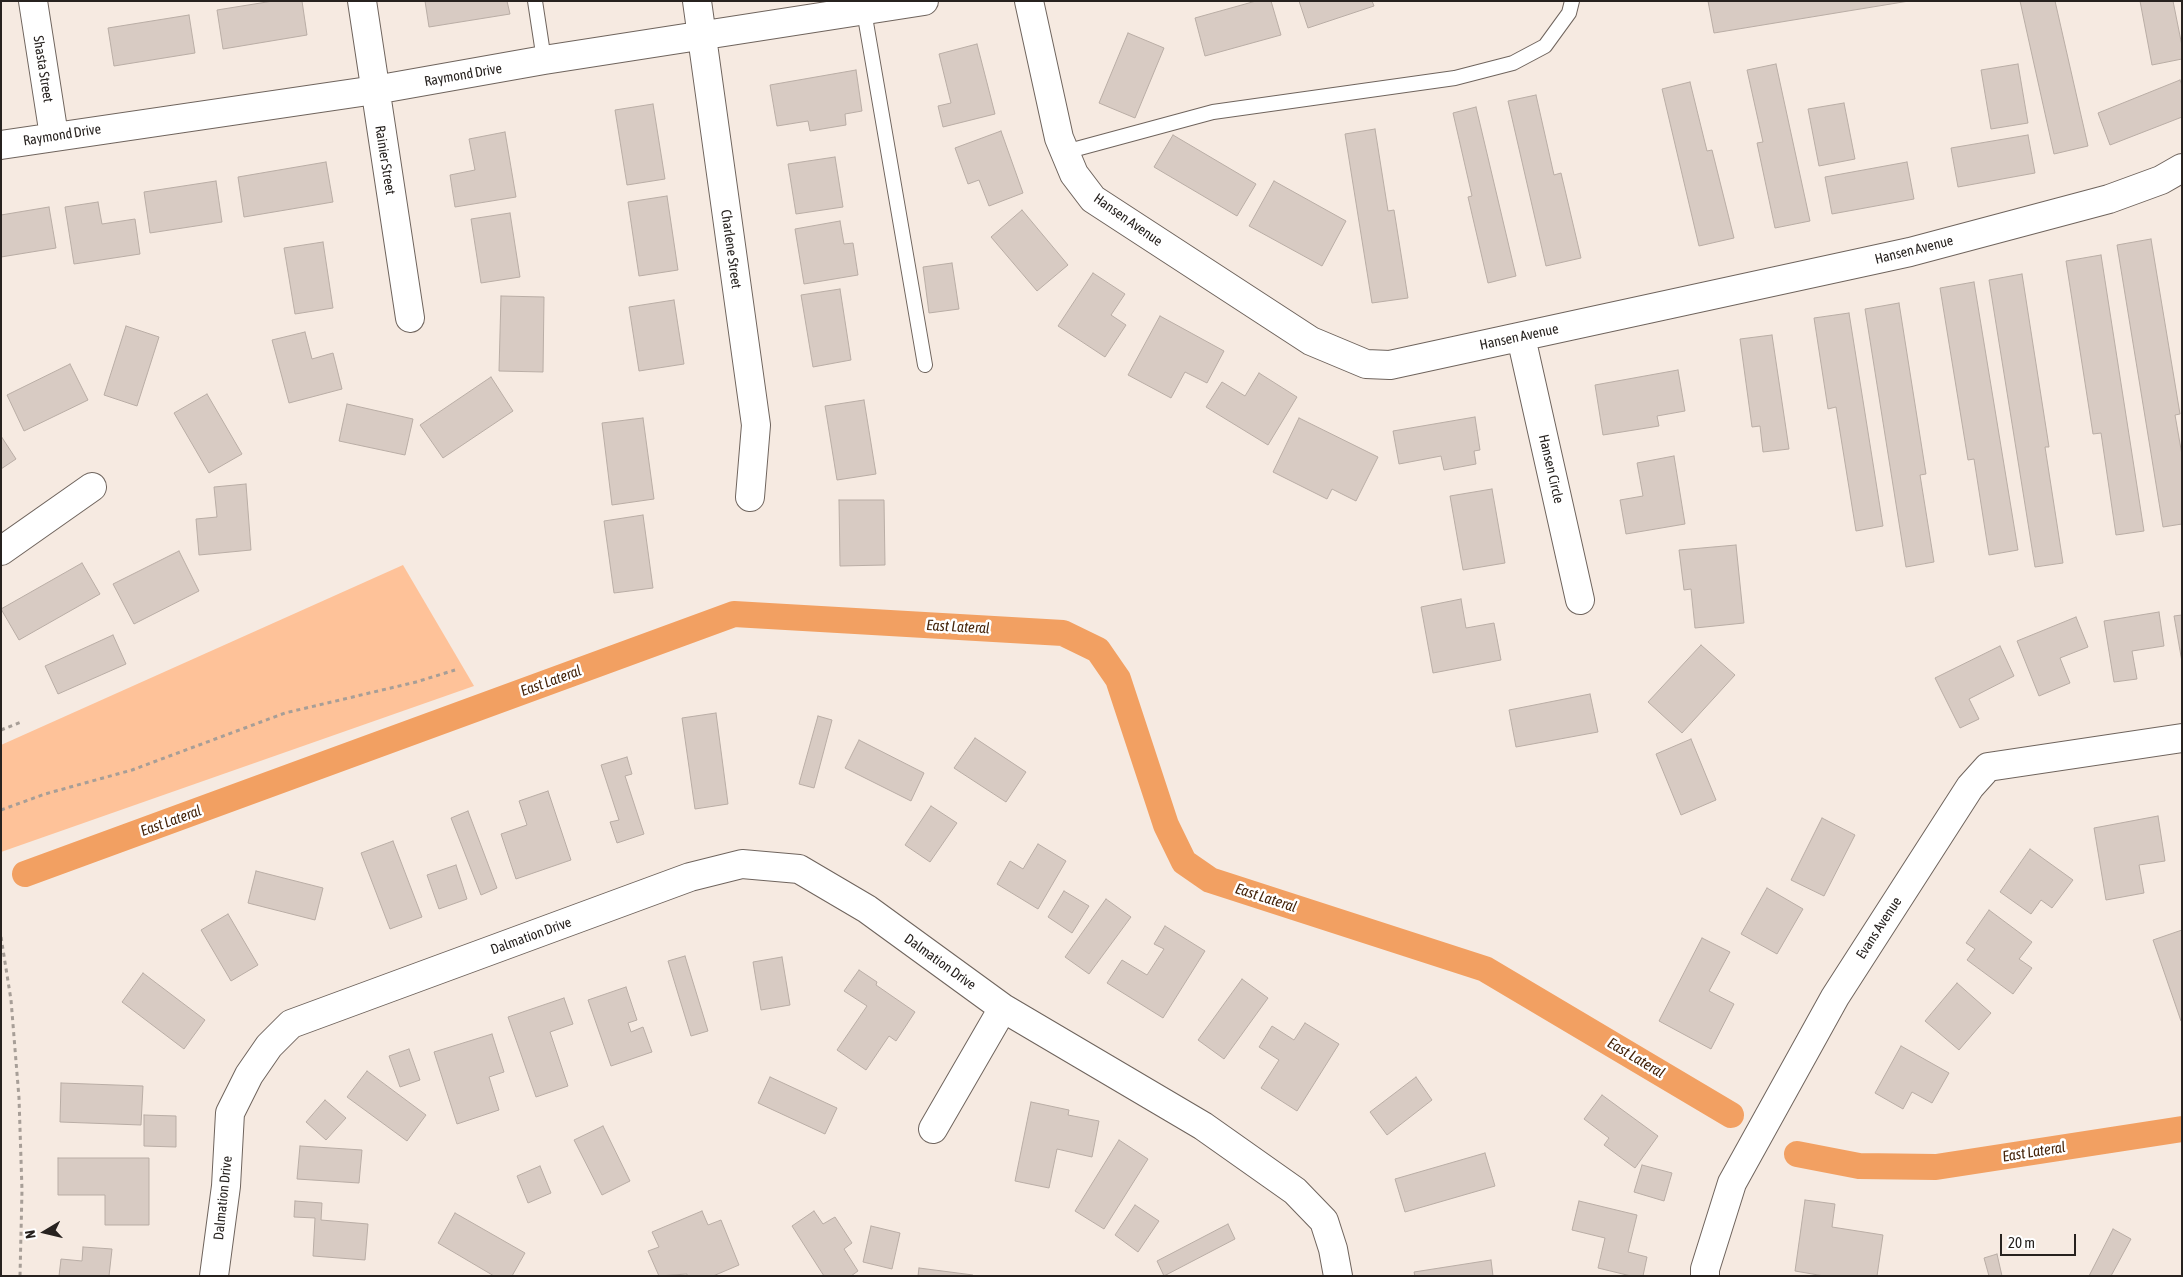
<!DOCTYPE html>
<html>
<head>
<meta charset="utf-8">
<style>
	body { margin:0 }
	#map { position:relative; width:2183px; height:1277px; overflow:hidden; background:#f6eae1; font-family:"Asap Condensed",sans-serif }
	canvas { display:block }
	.frame { position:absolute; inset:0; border:2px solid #27221f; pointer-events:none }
	.north { position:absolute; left:20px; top:1207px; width:50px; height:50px; -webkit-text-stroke:4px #fff; paint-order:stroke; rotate:261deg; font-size:14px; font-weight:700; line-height:20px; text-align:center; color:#27221f }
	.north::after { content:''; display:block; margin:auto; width:18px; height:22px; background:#27221f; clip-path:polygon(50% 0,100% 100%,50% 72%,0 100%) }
	.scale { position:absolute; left:2000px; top:1234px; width:76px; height:22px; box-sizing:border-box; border:2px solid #27221f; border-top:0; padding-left:6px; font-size:15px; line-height:18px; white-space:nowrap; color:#27221f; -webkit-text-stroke:4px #fff; paint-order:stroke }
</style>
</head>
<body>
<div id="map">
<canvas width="2183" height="1277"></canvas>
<div class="frame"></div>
<div class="north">N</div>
<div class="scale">20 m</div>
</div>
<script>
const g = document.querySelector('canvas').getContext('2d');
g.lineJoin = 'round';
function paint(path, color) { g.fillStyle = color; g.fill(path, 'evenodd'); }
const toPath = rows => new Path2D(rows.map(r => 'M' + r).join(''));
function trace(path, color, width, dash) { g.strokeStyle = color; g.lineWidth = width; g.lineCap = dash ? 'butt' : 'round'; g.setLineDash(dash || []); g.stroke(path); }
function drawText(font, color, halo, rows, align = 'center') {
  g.font = font + ' "Asap Condensed",sans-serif'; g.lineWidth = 5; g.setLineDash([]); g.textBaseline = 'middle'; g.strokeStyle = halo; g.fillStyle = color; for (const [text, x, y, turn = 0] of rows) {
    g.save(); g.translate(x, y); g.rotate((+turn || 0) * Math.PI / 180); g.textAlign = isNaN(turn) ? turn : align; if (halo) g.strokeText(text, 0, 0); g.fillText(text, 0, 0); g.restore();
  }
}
const green = toPath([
	[403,565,474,686,1,852,1,745]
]);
const canal = toPath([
	[25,874,734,614,1063,633,1098,650,1118,679,1166,825,1184,862,1210,880,1485,969,1731,1115],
	[1797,1154,1859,1166,1936,1167,2182,1129]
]);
const building = toPath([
	[273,1,302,1,307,35,223,49,217,10,273,1],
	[425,1,507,1,510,14,429,27,425,1],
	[1256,1,1271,1,1281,35,1205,56,1195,18,1256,1],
	[1299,1,1372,1,1374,6,1308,28,1299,1],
	[1708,1,1909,1,1714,33,1708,1],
	[2020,1,2055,1,2088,146,2054,154,2020,1],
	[2140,1,2173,1,2182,46,2182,59,2152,65,2140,1],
	[189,15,195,53,114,66,108,28,189,15],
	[1128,33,1164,48,1135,118,1099,103,1128,33],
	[977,44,995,114,943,127,938,106,951,103,939,54,977,44],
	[1776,64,1810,221,1775,228,1757,143,1763,142,1747,70,1776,64],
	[2018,64,2028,123,1991,129,1981,70,2018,64],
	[856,70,862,111,845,114,846,125,810,131,808,121,777,126,770,85,856,70],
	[2180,80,2182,85,2182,117,2110,145,2098,113,2180,80],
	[1690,82,1707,151,1712,150,1734,238,1699,246,1662,89,1690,82],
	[1536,95,1554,175,1561,173,1581,258,1546,266,1508,101,1536,95],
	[1844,103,1855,159,1819,166,1808,109,1844,103],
	[653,104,665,179,627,185,615,110,653,104],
	[1476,107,1516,276,1488,283,1468,197,1472,196,1453,113,1476,107],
	[1375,129,1388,211,1394,210,1408,298,1372,303,1345,134,1375,129],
	[1001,131,1023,193,989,206,979,180,968,184,955,148,1001,131],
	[505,132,516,197,455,207,450,175,475,170,469,139,505,132],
	[1173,135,1256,184,1237,216,1154,167,1173,135],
	[2028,135,2035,173,1958,187,1951,148,2028,135],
	[835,157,843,207,796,214,788,164,835,157],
	[326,162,333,202,244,217,238,177,326,162],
	[1907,162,1914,199,1832,214,1825,177,1907,162],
	[216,181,222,222,150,233,144,192,216,181],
	[1274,181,1346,221,1322,266,1249,226,1274,181],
	[667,196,678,270,639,276,628,202,667,196],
	[98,202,102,224,135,219,140,254,74,264,65,207,98,202],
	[49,207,56,248,1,257,1,215,49,207],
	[1022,210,1068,265,1037,291,991,237,1022,210],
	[510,213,520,277,481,283,471,219,510,213],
	[840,221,844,244,853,243,858,275,804,284,795,229,840,221],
	[2151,239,2180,414,2175,415,2182,455,2182,524,2163,527,2117,245,2151,239],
	[323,242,333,308,295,314,284,248,323,242],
	[2101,255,2144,531,2116,535,2101,433,2093,434,2066,261,2101,255],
	[952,263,959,309,929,313,923,267,952,263],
	[1093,273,1125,294,1111,315,1126,325,1105,357,1058,326,1093,273],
	[2022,274,2049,447,2045,447,2063,563,2035,567,1989,280,2022,274],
	[1974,282,2018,550,1989,555,1974,459,1968,460,1940,288,1974,282],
	[840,289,851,360,813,367,801,295,840,289],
	[501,296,544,297,543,372,499,371,501,296],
	[674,300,684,364,639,371,629,307,674,300],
	[1899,303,1926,474,1920,475,1934,562,1906,567,1865,309,1899,303],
	[1849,313,1883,526,1856,531,1836,407,1828,409,1814,318,1849,313],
	[1160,316,1224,351,1207,383,1185,372,1171,398,1128,375,1160,316],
	[126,326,159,337,137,406,104,395,126,326],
	[305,332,312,359,333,353,342,389,289,403,272,340,305,332],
	[1772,335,1789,449,1763,452,1760,426,1752,427,1740,339,1772,335],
	[70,364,88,400,24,431,7,395,70,364],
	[1678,370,1685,411,1657,416,1659,426,1603,435,1595,385,1678,370],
	[1259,373,1297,397,1268,445,1206,407,1222,382,1245,396,1259,373],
	[491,377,513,411,443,458,420,425,491,377],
	[207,394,242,454,209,473,174,413,207,394],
	[864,400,876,474,837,480,825,406,864,400],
	[347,404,413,419,405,455,339,441,347,404],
	[1475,417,1480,450,1474,451,1476,464,1444,470,1441,456,1399,464,1393,431,1475,417],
	[643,418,654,499,612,505,602,423,643,418],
	[1299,418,1378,457,1356,501,1332,489,1327,499,1273,472,1299,418],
	[1,436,16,459,1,469,1,436],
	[1674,456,1685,524,1626,534,1620,500,1643,496,1637,463,1674,456],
	[246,484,251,550,199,555,196,519,217,517,214,487,246,484],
	[1492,489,1505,563,1463,570,1450,496,1492,489],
	[839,500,884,500,885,565,840,566,839,500],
	[643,515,653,588,614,593,604,521,643,515],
	[1736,545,1744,623,1695,628,1691,589,1684,590,1679,550,1736,545],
	[179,551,199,591,134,624,113,584,179,551],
	[82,563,100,594,19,640,1,609,82,563],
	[1461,599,1466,628,1494,623,1501,660,1433,673,1421,607,1461,599],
	[2159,612,2164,646,2132,651,2137,679,2114,682,2104,621,2159,612],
	[2182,615,2182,662,2174,616,2182,615],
	[2076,617,2088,647,2060,658,2070,683,2039,696,2017,641,2076,617],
	[113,635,126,664,58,694,45,666,113,635],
	[1701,645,1735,675,1682,733,1648,702,1701,645],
	[2000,646,2014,676,1969,699,1979,719,1960,728,1935,678,2000,646],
	[1590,694,1598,732,1516,747,1509,710,1590,694],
	[716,713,728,804,695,809,682,718,716,713],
	[818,716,832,720,814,788,799,784,818,716],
	[975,738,1026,772,1006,802,954,768,975,738],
	[1691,739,1716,800,1681,815,1656,754,1691,739],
	[859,740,924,773,911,801,845,768,859,740],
	[627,757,632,774,625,776,644,834,617,843,610,822,619,820,601,765,627,757],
	[548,791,571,860,516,879,501,834,527,825,519,801,548,791],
	[931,806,957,823,930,862,905,845,931,806],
	[468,811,497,888,481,895,451,818,468,811],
	[2158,816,2165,861,2139,865,2144,893,2106,900,2094,828,2158,816],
	[1822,818,1855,835,1824,896,1791,880,1822,818],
	[393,841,422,917,390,929,361,853,393,841],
	[1038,844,1066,861,1038,909,997,884,1010,861,1023,869,1038,844],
	[2030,849,2073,880,2052,908,2041,900,2031,914,2000,892,2030,849],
	[456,865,467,899,439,909,427,875,456,865],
	[256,871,323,888,315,920,248,903,256,871],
	[1767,888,1803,909,1777,954,1741,934,1767,888],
	[1064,891,1089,906,1072,933,1048,917,1064,891],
	[1106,899,1131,917,1089,974,1065,957,1106,899],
	[1989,910,2032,942,2019,959,2032,968,2013,994,1967,960,1975,949,1966,943,1989,910],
	[228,914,258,965,231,981,201,930,228,914],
	[1165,926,1205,951,1163,1018,1107,983,1122,960,1147,975,1164,949,1154,944,1165,926],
	[2182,930,2182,1021,2181,1021,2153,940,2182,930],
	[1702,938,1730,952,1709,991,1734,1004,1711,1049,1659,1021,1702,938],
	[685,956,708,1031,691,1036,668,961,685,956],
	[782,957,790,1005,761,1010,753,962,782,957],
	[859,970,877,982,876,985,915,1012,896,1041,889,1036,866,1070,837,1050,867,1006,844,991,859,970],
	[143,973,205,1020,184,1049,122,1002,143,973],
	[1242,979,1268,998,1224,1059,1198,1040,1242,979],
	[1957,983,1991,1013,1959,1050,1925,1021,1957,983],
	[626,987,637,1020,628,1023,631,1032,643,1027,652,1052,611,1066,588,1000,626,987],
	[564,998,573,1024,550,1032,568,1086,536,1097,508,1017,564,998],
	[1305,1023,1339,1044,1297,1111,1261,1088,1279,1060,1259,1047,1272,1026,1294,1040,1305,1023],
	[492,1034,504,1072,489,1077,499,1110,457,1124,434,1052,492,1034],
	[1901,1046,1949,1073,1932,1103,1912,1092,1903,1109,1875,1093,1901,1046],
	[409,1049,420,1080,400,1087,389,1056,409,1049],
	[367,1071,426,1115,407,1141,347,1097,367,1071],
	[770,1077,837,1108,825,1134,758,1103,770,1077],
	[1416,1077,1432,1100,1387,1135,1370,1112,1416,1077],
	[61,1083,143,1086,141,1125,60,1122,61,1083],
	[1602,1095,1658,1136,1635,1168,1604,1145,1609,1138,1584,1119,1602,1095],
	[325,1100,346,1118,326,1140,306,1122,325,1100],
	[1031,1102,1069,1110,1068,1115,1099,1121,1092,1157,1057,1149,1049,1188,1015,1181,1031,1102],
	[144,1115,176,1116,176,1147,144,1146,144,1115],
	[603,1126,630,1181,602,1195,574,1140,603,1126],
	[1119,1140,1148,1159,1104,1229,1075,1211,1119,1140],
	[300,1146,362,1150,359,1183,297,1179,300,1146],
	[1485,1153,1495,1186,1405,1212,1395,1179,1485,1153],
	[58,1158,149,1158,149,1225,105,1225,105,1195,58,1195,58,1158],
	[1642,1165,1672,1173,1664,1201,1634,1192,1642,1165],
	[540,1166,551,1193,528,1203,517,1176,540,1166],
	[1805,1200,1835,1204,1832,1227,1883,1235,1877,1276,1824,1276,1795,1271,1805,1200],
	[295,1201,322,1203,321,1220,368,1224,365,1260,313,1256,315,1218,294,1217,295,1201],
	[1579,1201,1637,1215,1628,1252,1647,1257,1643,1276,1631,1276,1598,1268,1605,1238,1572,1230,1579,1201],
	[1135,1205,1159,1221,1138,1252,1115,1235,1135,1205],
	[702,1211,708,1225,721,1220,739,1265,713,1276,687,1276,687,1274,659,1276,648,1251,659,1247,652,1232,702,1211],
	[814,1211,823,1224,835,1217,852,1243,844,1249,858,1271,851,1276,824,1276,792,1226,814,1211],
	[455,1213,525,1253,512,1276,494,1276,438,1243,455,1213],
	[1228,1224,1235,1239,1164,1276,1157,1261,1228,1224],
	[871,1226,900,1233,892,1269,863,1262,871,1226],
	[2113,1229,2131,1239,2111,1276,2089,1276,2113,1229],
	[83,1247,112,1249,109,1276,59,1276,61,1259,82,1261,83,1247],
	[1997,1254,2002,1276,1989,1276,1984,1258,1997,1254],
	[1491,1260,1493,1276,1415,1276,1414,1272,1491,1260],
	[919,1268,973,1275,973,1276,918,1276,919,1268]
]);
const path = toPath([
	[1,730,21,722],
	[1,810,45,794,132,770,285,713,416,682,455,670],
	[1,937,11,1000,19,1098,22,1190,20,1276]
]);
const lane = toPath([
	[535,1,544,60],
	[864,11,925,365],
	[1065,152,1213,112,1455,78,1513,63,1545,46,1569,13,1572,1]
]);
const street = toPath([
	[33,1,54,136],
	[362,1,410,318],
	[697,1,756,425,750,497],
	[1029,1,1059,138,1074,174,1093,199,1311,341,1366,364,1390,365,1910,252,2109,199,2161,180,2182,168],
	[1,145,375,90,544,60,924,1],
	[1521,337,1580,600],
	[1,551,92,487],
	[933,1129,1003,1008],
	[214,1276,226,1186,230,1113,249,1075,269,1046,291,1024,690,877,742,864,799,869,867,909,1003,1008,1203,1126,1295,1191,1324,1221,1333,1249,1338,1276],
	[1705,1276,1705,1269,1732,1183,1835,997,1970,787,1988,767,2182,738]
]);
const streetNames = [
	["Shasta Street",43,69,81],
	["Raymond Drive",463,75,-10],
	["Raymond Drive",62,135,-9],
	["Rainier Street",385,160,81],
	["Hansen Avenue",1128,220,35],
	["Charlene Street",731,249,82],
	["Hansen Avenue",1914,250,-14],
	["Hansen Avenue",1519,337,-12],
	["Hansen Circle",1551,469,77],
	["Evans Avenue",1879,928,-57],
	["Dalmation Drive",531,936,-20],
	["Dalmation Drive",940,962,36],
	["Dalmation Drive",223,1198,-84]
];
const waterNames = [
	["East Lateral",958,627,3],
	["East Lateral",551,681,-20],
	["East Lateral",171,821,-20],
	["East Lateral",1266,898,18],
	["East Lateral",1636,1058,31],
	["East Lateral",2034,1152,-9]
];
paint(green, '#fec299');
trace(canal, '#f2a062', 26);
paint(building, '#d8cbc3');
trace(building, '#b9ada5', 1);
trace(lane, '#6f645d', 16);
trace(street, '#6f645d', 30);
trace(path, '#a79e97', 3, [4, 4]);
trace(lane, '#fff', 14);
trace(street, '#fff', 28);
drawText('14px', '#27221f', '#fff', streetNames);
drawText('italic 15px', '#45240a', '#fff', waterNames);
</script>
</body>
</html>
